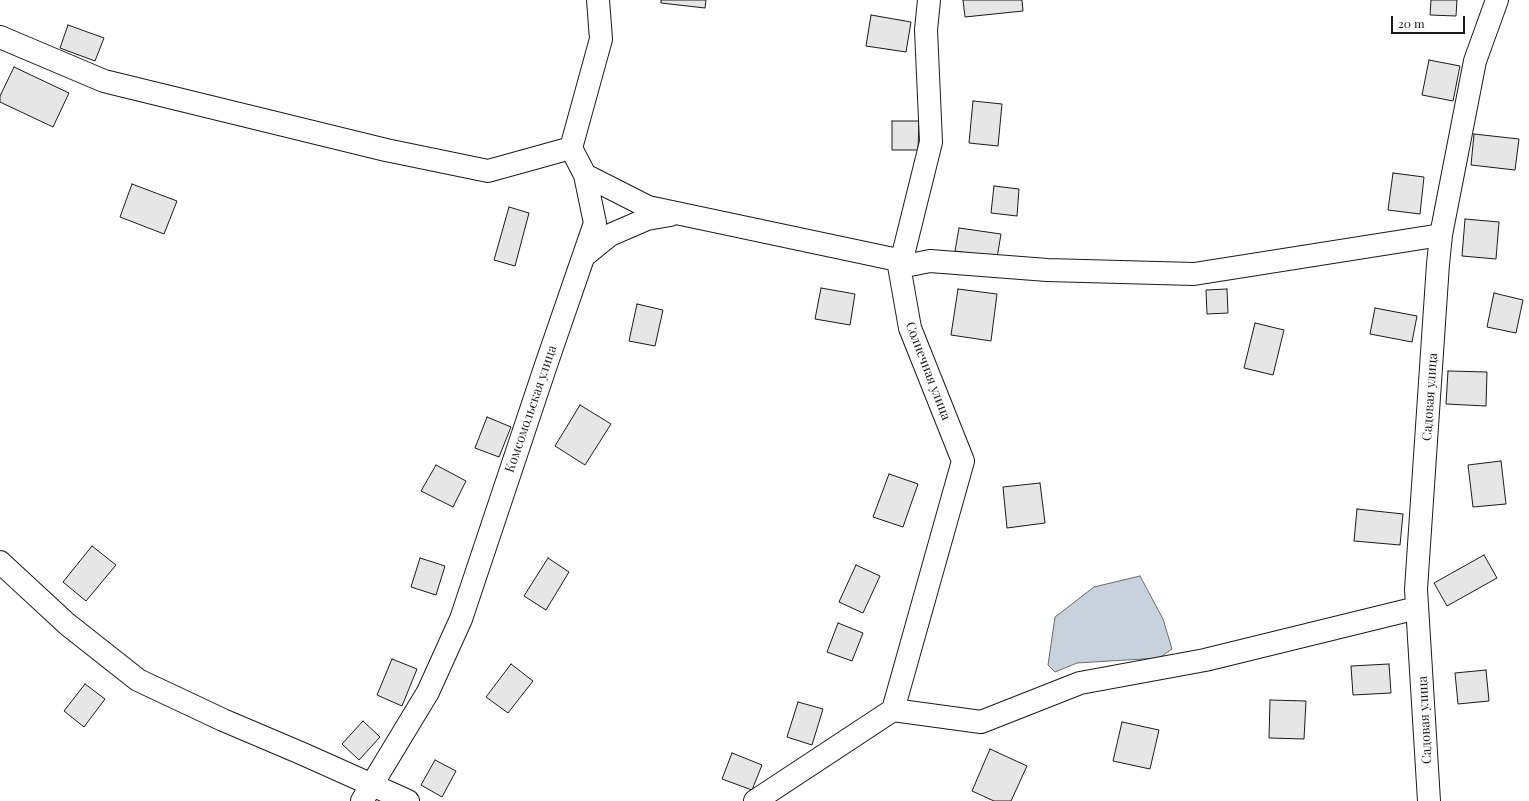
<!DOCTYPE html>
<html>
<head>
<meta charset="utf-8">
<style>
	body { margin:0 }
	#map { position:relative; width:1529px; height:801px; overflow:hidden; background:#fff; font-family:"Playfair Display",serif }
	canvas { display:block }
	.scale { position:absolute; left:1391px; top:16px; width:74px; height:18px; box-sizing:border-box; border:2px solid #1a1a1a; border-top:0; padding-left:5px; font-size:12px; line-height:14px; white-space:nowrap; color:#1a1a1a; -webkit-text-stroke:3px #fff; paint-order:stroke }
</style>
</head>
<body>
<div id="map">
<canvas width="1529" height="801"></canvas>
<div class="scale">20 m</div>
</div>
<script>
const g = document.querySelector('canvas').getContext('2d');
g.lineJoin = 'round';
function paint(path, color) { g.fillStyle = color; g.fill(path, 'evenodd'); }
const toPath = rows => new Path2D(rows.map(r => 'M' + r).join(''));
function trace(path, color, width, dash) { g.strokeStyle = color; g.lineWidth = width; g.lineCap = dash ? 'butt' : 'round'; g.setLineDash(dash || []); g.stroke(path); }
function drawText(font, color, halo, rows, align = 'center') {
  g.font = font + ' "Playfair Display",serif'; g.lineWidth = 3; g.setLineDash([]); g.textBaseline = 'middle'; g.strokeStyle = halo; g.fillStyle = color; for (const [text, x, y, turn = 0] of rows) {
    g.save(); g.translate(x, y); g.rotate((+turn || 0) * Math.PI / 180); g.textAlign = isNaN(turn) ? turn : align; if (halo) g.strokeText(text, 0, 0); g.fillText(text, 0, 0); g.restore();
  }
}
const water = toPath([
	[1140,576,1163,619,1172,649,1159,658,1077,663,1055,672,1048,665,1055,617,1094,587,1140,576]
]);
const building = toPath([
	[661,0,706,0,705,8,661,3,661,0],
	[963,0,1022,0,1023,11,965,17,963,0],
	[1431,0,1457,0,1456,16,1430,15,1431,0],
	[871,15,911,22,906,52,866,46,871,15],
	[68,25,104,38,95,61,60,48,68,25],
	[1429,60,1460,66,1453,101,1422,95,1429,60],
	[14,67,69,93,53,127,0,102,0,96,14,67],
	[973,101,1002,104,998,146,969,143,973,101],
	[892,121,919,121,918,150,892,150,892,121],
	[1474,134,1519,139,1515,170,1471,165,1474,134],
	[1393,173,1424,177,1420,214,1388,210,1393,173],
	[132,184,177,201,164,234,120,217,132,184],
	[994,186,1019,189,1017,216,991,213,994,186],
	[509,207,529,213,515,266,494,260,509,207],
	[1465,219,1499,222,1496,259,1462,256,1465,219],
	[959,228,1001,234,997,258,955,251,959,228],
	[821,288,855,294,850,325,815,319,821,288],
	[958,289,997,294,991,341,951,335,958,289],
	[1227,289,1228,313,1207,314,1206,290,1227,289],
	[1494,293,1523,300,1516,333,1487,327,1494,293],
	[637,304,663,310,655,346,629,341,637,304],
	[1375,308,1417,316,1412,342,1370,334,1375,308],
	[1255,323,1284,330,1273,375,1244,368,1255,323],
	[1448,371,1487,372,1486,406,1446,404,1448,371],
	[580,405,611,424,585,465,555,446,580,405],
	[487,417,511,427,499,457,475,448,487,417],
	[1501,461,1506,504,1473,507,1468,465,1501,461],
	[436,465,466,481,453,507,421,491,436,465],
	[889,474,918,484,903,527,873,517,889,474],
	[1040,483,1045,523,1007,528,1003,487,1040,483],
	[1357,509,1403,514,1400,545,1354,541,1357,509],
	[92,546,116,565,86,601,63,582,92,546],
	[1484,555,1497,578,1447,606,1434,583,1484,555],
	[420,558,445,566,436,595,411,587,420,558],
	[548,558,569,572,546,610,524,596,548,558],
	[856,565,880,576,863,613,839,602,856,565],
	[838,623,863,633,852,661,827,652,838,623],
	[392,659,417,669,402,706,377,695,392,659],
	[511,664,533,681,508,713,486,697,511,664],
	[1389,664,1391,693,1353,695,1351,666,1389,664],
	[1486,670,1489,701,1458,704,1455,673,1486,670],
	[85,684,105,699,84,727,64,711,85,684],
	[1270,700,1306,701,1304,739,1269,738,1270,700],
	[798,702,823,709,812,745,787,737,798,702],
	[363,721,380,737,359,760,342,744,363,721],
	[1122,722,1159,730,1150,769,1113,761,1122,722],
	[990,749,1027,766,1011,801,994,801,972,791,990,749],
	[732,753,762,765,752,790,722,779,732,753],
	[435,760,456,771,442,797,421,785,435,760]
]);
const street = toPath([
	[0,37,104,81,386,150,488,171,571,148],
	[585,175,648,207,898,260,910,328,963,461,893,710],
	[584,256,610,235,647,219,670,215],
	[900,267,930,261,1047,270,1194,274,1441,235],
	[900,267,931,142,926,30,929,0],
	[0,562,67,624,138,680,223,720,303,754,408,801],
	[362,801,428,692,461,619,546,365,595,223,585,175,571,148,601,39,598,0],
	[755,801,893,710,981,722,1080,683,1205,660,1417,608],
	[1429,801,1416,589,1438,264,1441,235,1475,61,1497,0]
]);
const streetNames = [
	["Солнечная улица",928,371,69],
	["Садовая улица",1430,397,-86],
	["Комсомольская улица",531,409,-71],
	["Садовая улица",1425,720,-93]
];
paint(water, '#c6d2dc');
trace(water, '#6a6a6a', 1);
paint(building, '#e6e6e6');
trace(building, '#1a1a1a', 1);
trace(street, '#1a1a1a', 24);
trace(street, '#fff', 22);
drawText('13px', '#1a1a1a', '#fff', streetNames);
</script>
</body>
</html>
